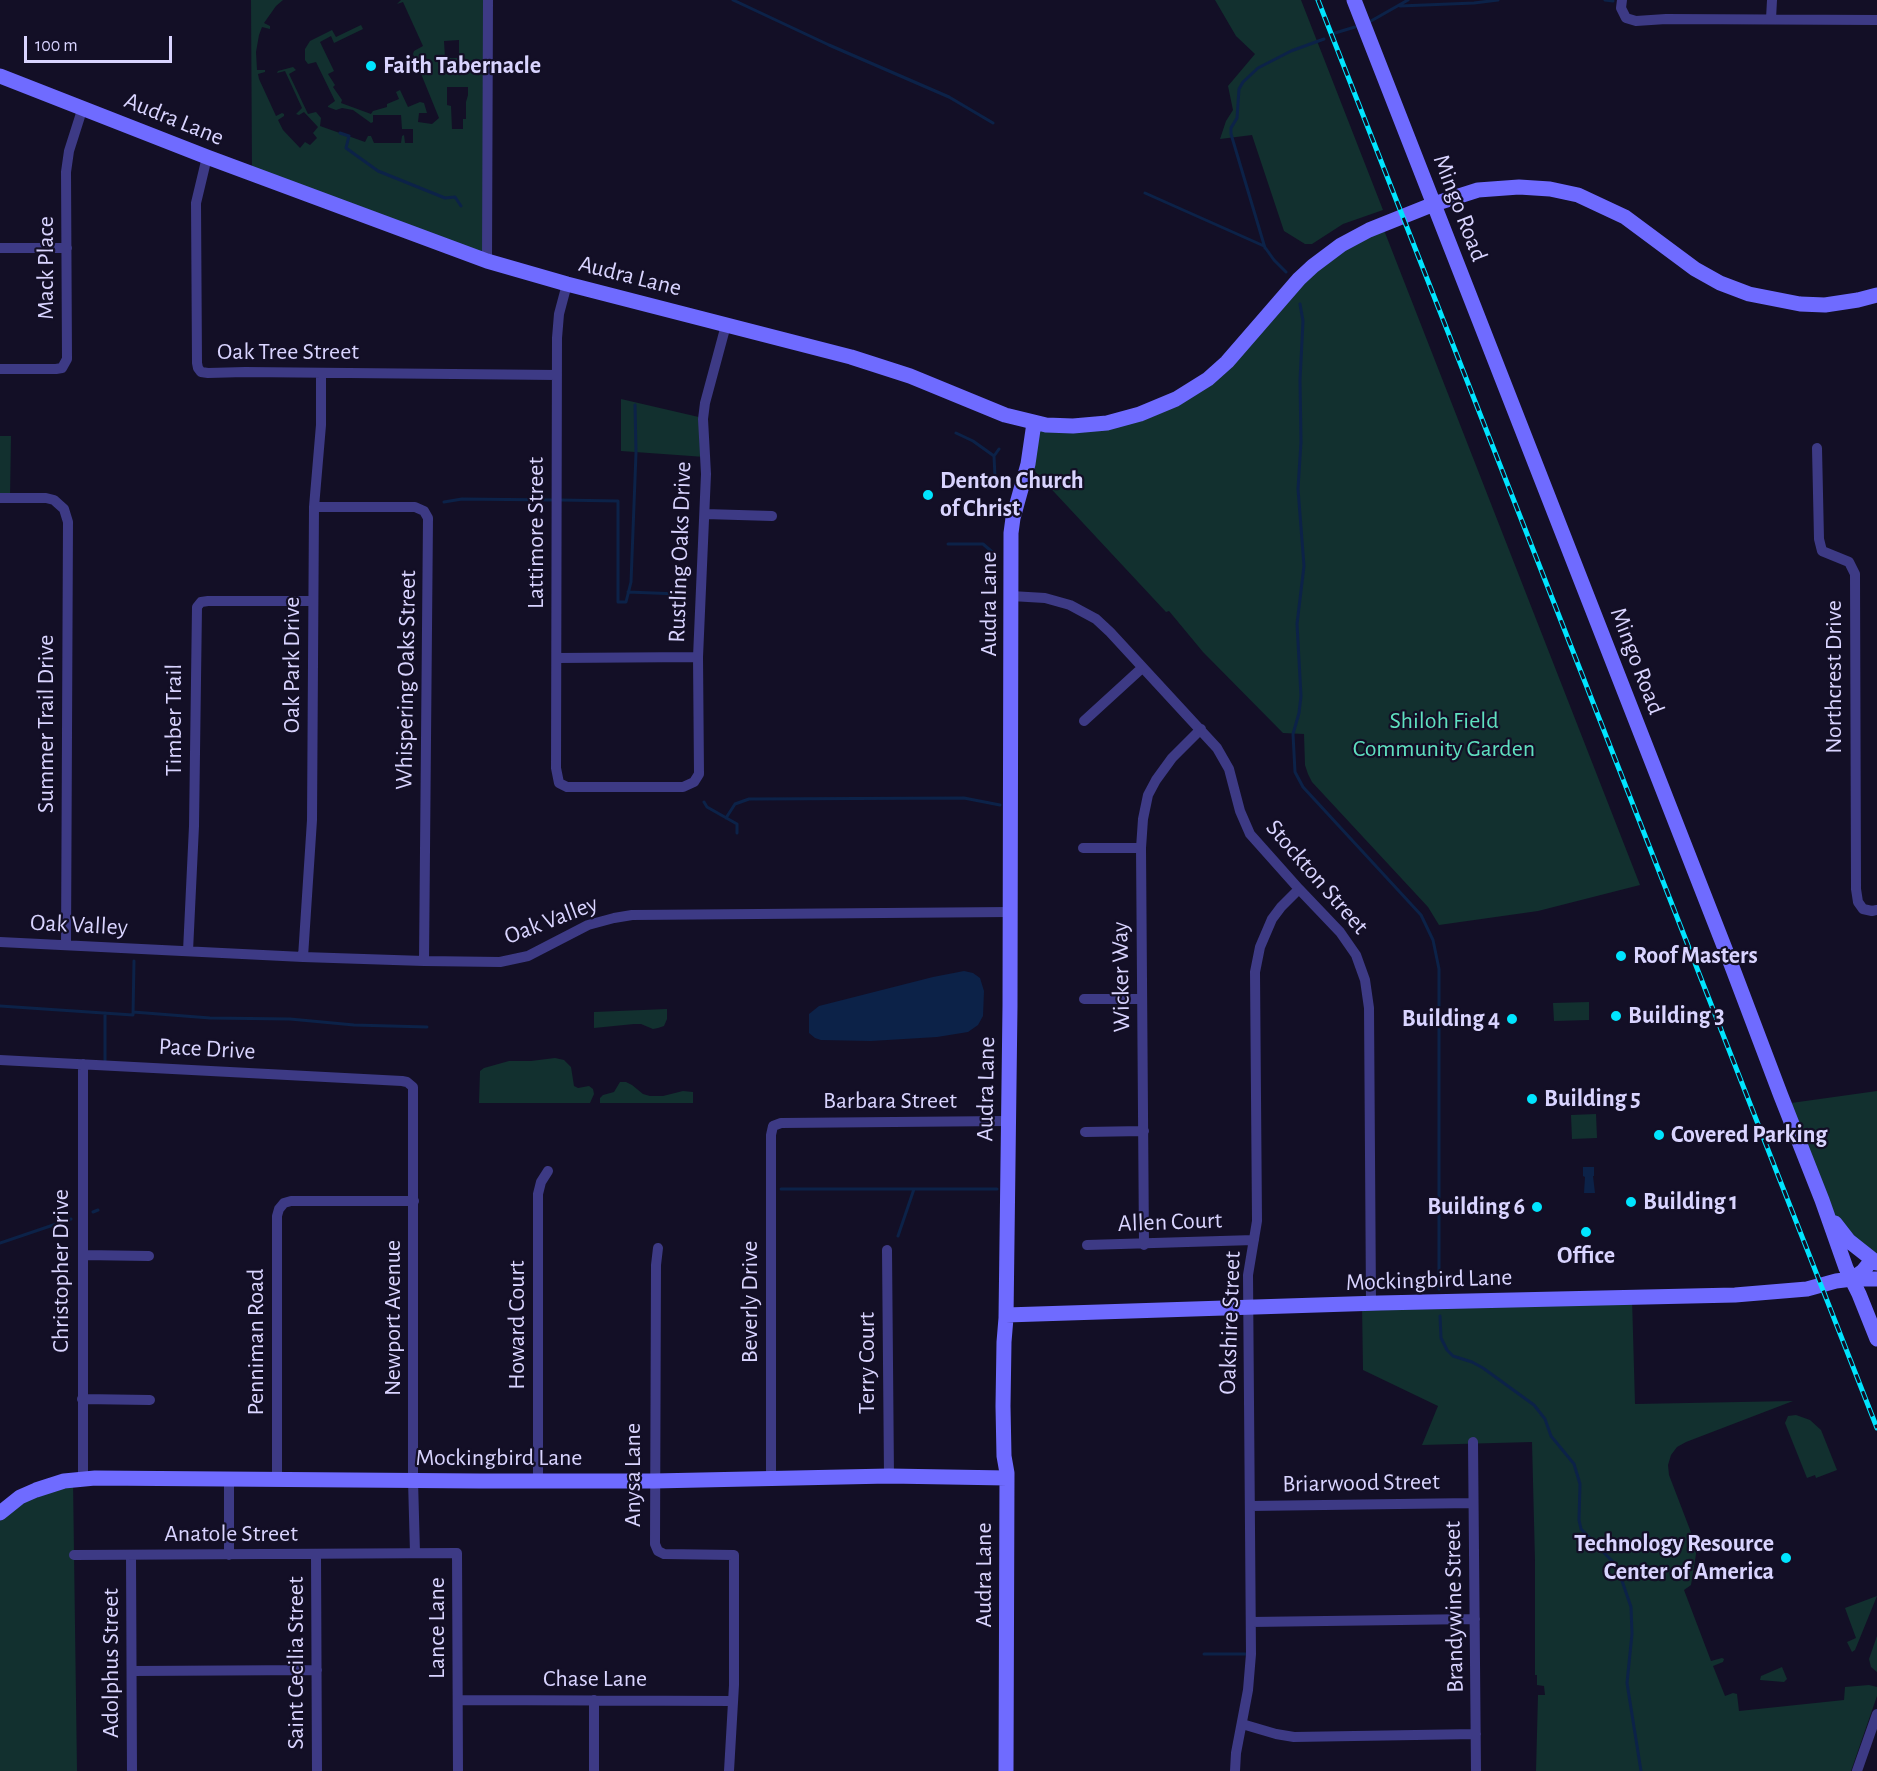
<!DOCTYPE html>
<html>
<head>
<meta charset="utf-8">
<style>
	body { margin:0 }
	#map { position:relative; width:1877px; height:1771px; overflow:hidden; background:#130f26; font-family:"Alegreya Sans",sans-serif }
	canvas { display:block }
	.scale { position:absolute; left:24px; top:36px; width:148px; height:27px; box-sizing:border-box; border:3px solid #d9d4ff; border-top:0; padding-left:8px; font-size:18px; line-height:21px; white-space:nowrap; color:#d9d4ff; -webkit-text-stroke:4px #130f26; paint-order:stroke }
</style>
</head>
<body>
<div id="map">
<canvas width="1877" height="1771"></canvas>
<div class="scale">100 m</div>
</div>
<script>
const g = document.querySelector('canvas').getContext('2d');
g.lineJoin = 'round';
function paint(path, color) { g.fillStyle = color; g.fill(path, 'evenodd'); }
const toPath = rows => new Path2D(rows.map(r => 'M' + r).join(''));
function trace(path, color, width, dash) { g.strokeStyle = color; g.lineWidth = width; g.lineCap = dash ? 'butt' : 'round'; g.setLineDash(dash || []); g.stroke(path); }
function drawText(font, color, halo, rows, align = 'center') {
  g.font = font + ' "Alegreya Sans",sans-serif'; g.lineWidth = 4.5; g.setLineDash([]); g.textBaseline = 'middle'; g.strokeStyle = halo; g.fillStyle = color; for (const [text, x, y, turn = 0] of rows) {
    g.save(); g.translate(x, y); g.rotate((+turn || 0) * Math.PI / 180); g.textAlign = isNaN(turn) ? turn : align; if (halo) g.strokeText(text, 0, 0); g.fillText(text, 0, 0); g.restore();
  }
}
const green = toPath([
	[251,0,283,0,276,6,264,23,270,26,270,29,262,27,259,35,256,52,257,70,265,70,265,72,258,74,259,79,276,116,282,113,284,114,284,116,278,120,283,130,300,148,305,142,310,145,317,138,313,133,318,127,304,112,299,115,296,114,302,108,285,71,277,73,278,71,293,67,296,70,289,74,308,114,316,112,321,118,320,126,365,142,368,136,371,136,374,143,401,143,402,136,404,135,405,143,413,143,413,129,402,129,401,115,373,115,373,122,371,123,353,110,342,108,336,110,328,107,328,106,335,101,316,62,308,64,305,60,305,49,310,41,332,30,336,37,361,25,363,29,334,43,331,36,320,42,334,71,328,74,335,85,333,87,342,100,341,103,371,114,373,111,387,107,387,104,399,99,396,92,400,90,408,107,420,102,424,103,427,113,419,113,418,122,432,124,439,118,413,54,414,51,423,46,403,2,397,4,401,0,488,0,487,261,252,173],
	[459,40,459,58,445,58,444,41],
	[447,87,468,87,468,95,466,102,466,119,463,119,463,129,452,129,451,106,447,105],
	[1215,0,1301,0,1383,210,1343,224,1312,244,1305,244,1284,231,1252,135,1220,139,1226,121,1233,110,1228,86,1255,54,1236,36],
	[1382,225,1640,885,1538,911,1439,925,1428,907,1312,782,1308,774,1305,765,1304,734,1283,733,1203,652,1169,611,1166,612,1028,464,1034,423,1090,425,1197,386,1299,279],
	[621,399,703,418,705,457,621,451],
	[0,436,11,436,10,498,0,498],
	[1589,1002,1589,1020,1554,1021,1553,1003],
	[667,1009,667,1019,664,1026,658,1028,653,1029,641,1024,634,1024,594,1028,594,1012],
	[555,1058,564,1060,571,1067,574,1086,578,1088,589,1086,593,1089,594,1094,590,1103,479,1103,480,1071,484,1068,509,1061,531,1061],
	[620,1082,626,1082,632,1085,643,1094,650,1096,663,1096,683,1091,693,1092,693,1103,600,1103,600,1098,603,1095,614,1092],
	[1877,1091,1877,1263,1841,1232,1784,1104],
	[1596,1114,1597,1138,1572,1139,1571,1115],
	[1632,1298,1635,1404,1793,1401,1686,1442,1677,1447,1671,1455,1668,1465,1669,1475,1697,1548,1691,1585,1684,1590,1711,1661,1722,1658,1724,1659,1723,1662,1713,1666,1725,1696,1733,1693,1737,1694,1739,1711,1844,1700,1845,1687,1869,1685,1877,1687,1877,1696,1851,1771,1536,1771,1538,1695,1545,1695,1544,1686,1537,1685,1537,1675,1535,1675,1535,1561,1532,1442,1422,1445,1438,1406,1363,1370,1362,1304],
	[1796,1415,1810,1420,1821,1430,1837,1470,1816,1478,1815,1475,1807,1478,1785,1423,1788,1416],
	[73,1480,77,1771,0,1771,0,1513],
	[1877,1596,1855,1650,1852,1652,1847,1642,1856,1638,1845,1608],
	[1877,1636,1877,1672,1871,1667,1869,1659],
	[1782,1667,1787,1679,1784,1682,1760,1680,1761,1676]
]);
const water = toPath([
	[964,971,973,973,980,978,984,991,983,1016,978,1025,968,1032,937,1037,871,1041,821,1040,815,1038,809,1033,809,1014,819,1006,933,977],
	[1583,1167,1594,1167,1594,1176,1593,1176,1595,1193,1584,1193,1585,1177,1583,1176]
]);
const stream = toPath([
	[733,0,829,45,949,97,993,123],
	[1605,0,1613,1],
	[1400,6,1474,3,1498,0],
	[1371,21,1408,0],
	[1335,33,1355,27],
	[340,133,349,136,346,148,378,171,445,198,455,197,461,206],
	[1145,193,1264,246,1274,260,1286,272],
	[1265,248,1231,134,1231,128,1237,118,1239,89,1243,82,1258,68,1291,51,1324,39],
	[1300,304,1303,321,1300,380,1301,442,1298,489,1304,566,1297,624,1301,696,1299,713,1293,734,1295,772,1303,787,1421,915,1433,940,1439,969,1439,1289],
	[956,433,973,441,994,456],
	[993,484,995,477,994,456,999,449],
	[560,500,618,501,618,602,626,602,631,582,636,453,635,405],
	[444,502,462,499,553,500],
	[948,544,983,544,997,556],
	[628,592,679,594],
	[704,802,707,807,737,824,737,833],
	[726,818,735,804,749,799,964,798,1000,805],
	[0,1006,133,1015,134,961],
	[133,1012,210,1018,290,1019,354,1025,427,1027],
	[105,1063,105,1013],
	[781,1189,997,1189],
	[93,1212,98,1210],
	[898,1236,914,1189],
	[0,1243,71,1219],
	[1440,1316,1441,1338,1447,1350,1453,1356,1472,1362,1483,1368,1534,1405,1545,1419,1551,1436,1574,1464,1580,1484,1579,1520,1581,1529,1613,1562,1619,1572,1631,1607,1632,1634,1627,1683,1641,1771],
	[1204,1654,1249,1654]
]);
const street = toPath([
	[1622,0,1621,8,1626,18,1636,21,1666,19,1877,20],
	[1771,19,1772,0],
	[207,157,196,203,197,363,198,368,201,372,208,373,245,372,557,375],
	[0,248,67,248],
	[487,261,488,0],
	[567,284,559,314,557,338,556,768,559,783,567,787,683,787,694,782,699,774,698,657,706,474,703,419,705,403,726,325],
	[0,369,56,369,62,368,67,359,66,172,69,151,83,107],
	[1817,448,1819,539,1822,551,1849,562,1855,574,1856,889,1858,902,1863,909,1872,911,1877,910],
	[0,498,46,498,54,500,64,509,68,522,66,945],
	[314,507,415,507,424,511,428,518,424,961],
	[705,514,772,516],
	[1011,596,1045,598,1070,605,1096,619,1110,632,1217,748,1229,769,1240,811,1250,834,1299,889,1340,932,1356,955,1365,980,1369,1008,1371,1303],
	[557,658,698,657],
	[1084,721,1142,668],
	[1083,848,1141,848],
	[0,942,303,957,424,961,500,962,528,956,588,925,614,918,632,915,1010,912],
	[188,951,194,826,197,607,201,602,208,601,313,601],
	[303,957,312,820,314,507,321,425,321,373],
	[1084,999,1142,999],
	[0,1060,402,1081,407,1082,413,1087,413,1480,415,1553],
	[1085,1132,1144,1131],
	[1087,1245,1254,1240],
	[1144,1245,1141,848,1143,819,1148,795,1156,780,1172,758,1201,729],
	[658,1248,656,1265,655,1544,658,1551,664,1554,734,1555,734,1685,729,1771],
	[887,1250,889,1476],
	[83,1255,149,1256],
	[82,1399,150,1400],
	[1473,1442,1476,1771],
	[771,1478,771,1135,773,1126,781,1123,1007,1121],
	[83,1479,83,1064],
	[229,1479,229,1555],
	[277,1479,277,1216,279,1209,284,1203,291,1201,414,1201],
	[538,1481,538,1194,541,1182,548,1171],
	[1250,1506,1473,1503],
	[74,1555,457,1553,458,1771],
	[316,1555,317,1771],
	[131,1556,132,1771],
	[1251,1622,1475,1619],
	[132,1671,317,1670],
	[458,1700,733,1701],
	[594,1700,594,1771],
	[1242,1724,1276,1734,1294,1737,1476,1734],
	[1235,1771,1236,1753,1248,1690,1251,1654,1248,1275,1257,1221,1255,972,1260,947,1272,919,1281,907,1299,889],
	[1857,1771,1877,1714]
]);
const secondary = toPath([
	[1354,0,1731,964,1781,1096,1822,1200,1846,1268,1859,1294,1877,1339],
	[0,76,207,157,487,261,567,284,851,357,910,376,1005,415,1046,425,1073,426,1107,423,1140,414,1176,399,1208,379,1227,362,1299,279,1313,266,1341,245,1369,230,1434,204,1478,190,1519,187,1550,189,1578,195,1625,217,1695,269,1720,283,1749,294,1800,304,1825,305,1858,300,1877,295],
	[1835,1223,1849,1241,1877,1263],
	[1852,1279,1877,1279],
	[1006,1315,1380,1303,1735,1295,1807,1289,1836,1281,1852,1279,1863,1271,1872,1260],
	[0,1513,20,1497,36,1490,64,1481,95,1478,480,1481,654,1481,889,1476,1007,1478],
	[1006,1771,1007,1473,1004,1456,1003,1406,1004,1342,1006,1318,1010,1006,1011,533,1013,518,1028,464,1034,423]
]);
const rail = toPath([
	[1318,0,1877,1428]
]);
const markers = [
	[371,66,6,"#00e5ff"],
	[928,495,6,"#00e5ff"],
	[1621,956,6,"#00e5ff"],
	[1616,1016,6,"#00e5ff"],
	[1512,1019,6,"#00e5ff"],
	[1532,1099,6,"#00e5ff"],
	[1659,1135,6,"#00e5ff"],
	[1631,1202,6,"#00e5ff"],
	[1537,1207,6,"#00e5ff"],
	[1586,1232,6,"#00e5ff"],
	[1786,1558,6,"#00e5ff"]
];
const poiNames = [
	["Faith Tabernacle",383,66],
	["Denton Church",940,481],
	["of Christ",940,509],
	["Roof Masters",1633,956],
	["Building 3",1628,1016],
	["Building 4",1500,1019,"right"],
	["Building 5",1544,1099],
	["Covered Parking",1671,1135],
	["Building 1",1643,1202],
	["Building 6",1525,1207,"right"],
	["Office",1586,1256,"center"],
	["Technology Resource",1774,1544,"right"],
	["Center of America",1774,1572,"right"]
];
const streetNames = [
	["Audra Lane",174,119,22],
	["Mingo Road",1460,208,69],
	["Mack Place",46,268,-90],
	["Audra Lane",630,276,14],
	["Oak Tree Street",288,352],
	["Lattimore Street",536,533,-90],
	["Rustling Oaks Drive",680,552,-88],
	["Audra Lane",989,604,-90],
	["Mingo Road",1637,661,69],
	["Oak Park Drive",292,665,-90],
	["Northcrest Drive",1834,677,-90],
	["Whispering Oaks Street",406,680,-89],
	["Timber Trail",174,720,-90],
	["Summer Trail Drive",46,724,-90],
	["Stockton Street",1317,877,49],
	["Oak Valley",551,920,-21],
	["Oak Valley",79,925,3],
	["Wicker Way",1121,977,-91],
	["Pace Drive",207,1049,3],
	["Audra Lane",986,1089,-89],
	["Barbara Street",890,1101],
	["Allen Court",1170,1222,-2],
	["Christopher Drive",61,1271,-90],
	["Mockingbird Lane",1429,1280,-2],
	["Beverly Drive",750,1302,-90],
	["Newport Avenue",393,1318,-90],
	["Oakshire Street",1230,1323,-88],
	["Howard Court",517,1325,-90],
	["Penniman Road",256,1342,-90],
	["Terry Court",867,1363,-90],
	["Mockingbird Lane",499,1458],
	["Anysa Lane",633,1475,-90],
	["Briarwood Street",1361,1483,-1],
	["Anatole Street",231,1534],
	["Audra Lane",984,1575,-90],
	["Brandywine Street",1454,1607,-91],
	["Lance Lane",437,1628,-90],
	["Adolphus Street",111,1663,-90],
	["Saint Cecilia Street",296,1663,-90],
	["Chase Lane",595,1679]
];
const parkNames = [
	["Shiloh Field",1444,721],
	["Community Garden",1444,749]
];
paint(green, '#12302f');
paint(water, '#0c2248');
trace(stream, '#0c2248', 3);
trace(street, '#3d3a85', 10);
trace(secondary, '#6f6bff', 15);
trace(rail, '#00e5ff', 5);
trace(rail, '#130f26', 3, [9]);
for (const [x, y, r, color] of markers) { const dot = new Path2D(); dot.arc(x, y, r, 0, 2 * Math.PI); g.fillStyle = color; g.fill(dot); trace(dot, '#130f26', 2); }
drawText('bold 24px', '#d9d4ff', '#130f26', poiNames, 'left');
drawText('24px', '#d9d4ff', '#130f26', streetNames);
drawText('24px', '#5fe0c0', '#130f26', parkNames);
</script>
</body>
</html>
